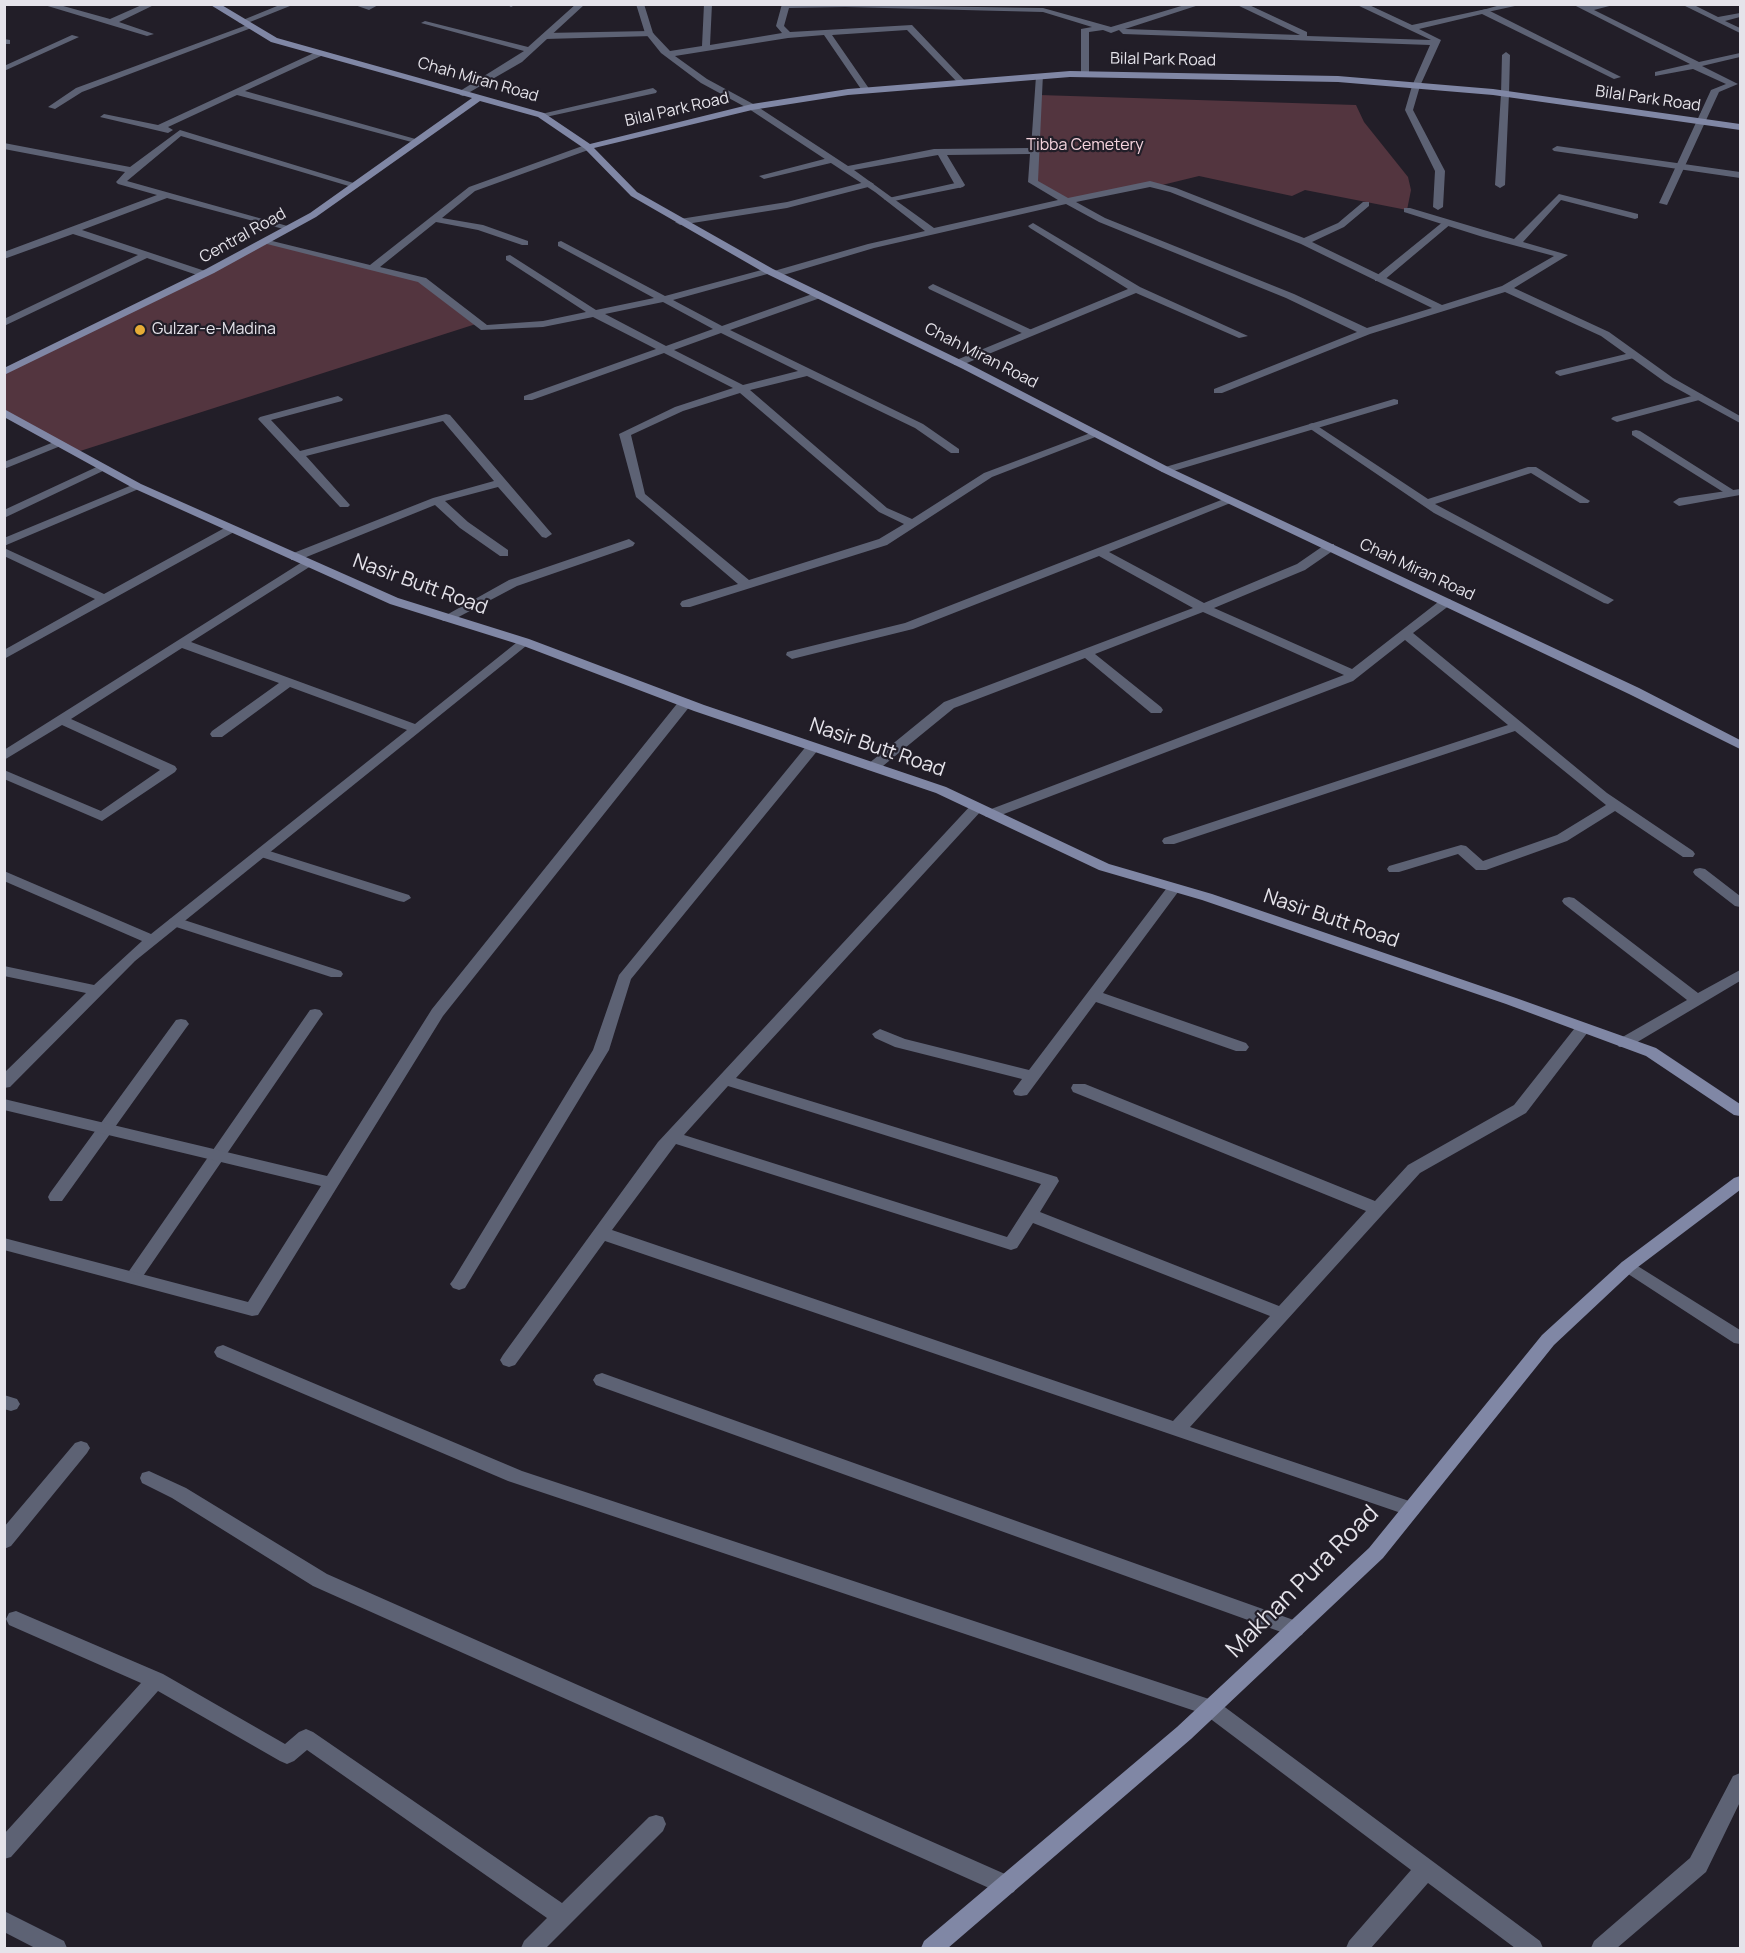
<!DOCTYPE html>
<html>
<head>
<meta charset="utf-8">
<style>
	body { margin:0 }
	#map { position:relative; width:1745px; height:1953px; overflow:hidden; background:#221e28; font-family:Manrope,sans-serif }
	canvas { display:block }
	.frame { position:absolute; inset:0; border:6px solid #e5e3ea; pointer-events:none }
</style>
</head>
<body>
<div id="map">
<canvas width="1745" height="1953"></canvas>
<div class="frame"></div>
</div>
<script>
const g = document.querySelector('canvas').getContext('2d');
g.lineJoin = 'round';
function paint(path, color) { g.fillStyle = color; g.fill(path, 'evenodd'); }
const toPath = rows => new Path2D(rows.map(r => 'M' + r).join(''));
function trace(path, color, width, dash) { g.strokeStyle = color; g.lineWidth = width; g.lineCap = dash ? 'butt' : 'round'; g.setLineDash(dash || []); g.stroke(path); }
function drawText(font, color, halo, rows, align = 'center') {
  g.font = font + ' Manrope,sans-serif'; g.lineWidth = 4.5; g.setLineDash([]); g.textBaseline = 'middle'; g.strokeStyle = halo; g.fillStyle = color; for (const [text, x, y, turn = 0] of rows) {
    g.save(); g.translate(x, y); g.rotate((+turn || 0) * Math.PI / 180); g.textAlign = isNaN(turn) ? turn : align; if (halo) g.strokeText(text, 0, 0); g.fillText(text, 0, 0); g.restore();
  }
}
const green = toPath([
	[1039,95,1356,105,1364,122,1408,177,1411,190,1407,210,1305,190,1292,196,1199,176,1158,186,1150,184,1066,201,1033,182],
	[264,242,422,280,479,323,77,452,5,412,5,372]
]);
const lane = toPath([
	[282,4,295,4,245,24,238,22,282,4],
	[352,4,368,5,380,4,369,10,352,4],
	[506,4,515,4,515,5,511,7,506,4],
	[1504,4,1524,4,1483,13,1479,11,1504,4],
	[650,31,654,34,653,36,545,39,541,36,545,33,650,31],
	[1506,52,1510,55,1509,94,1505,97,1501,94,1502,55,1506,52],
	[1557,146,1740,172,1740,178,1554,151,1552,149,1557,146],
	[832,157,835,158,835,162,764,179,759,176,832,157],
	[869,181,874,184,872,186,787,208,680,225,675,222,680,219,787,202,869,181],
	[960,182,965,185,963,187,889,202,884,199,960,182],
	[1444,221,1452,223,1383,281,1375,281,1375,277,1444,221],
	[933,284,1034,331,1035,333,1026,335,929,289,928,287,933,284],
	[1634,352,1639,355,1638,357,1560,376,1555,373,1556,371,1634,352],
	[1699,394,1703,395,1703,399,1617,422,1611,419,1613,417,1699,394],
	[1313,423,1428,499,1528,467,1536,467,1590,501,1588,503,1580,503,1531,473,1435,504,1614,600,1608,604,1604,603,1434,513,1309,428,1309,424,1313,423],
	[1636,430,1640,431,1738,493,1732,496,1728,495,1632,435,1632,431,1636,430],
	[103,464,109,467,107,469,4,518,4,510,103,464],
	[629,539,635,543,633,546,517,586,451,621,443,621,441,618,509,580,629,539],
	[263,849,409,895,411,898,404,902,399,901,258,856,256,853,258,850,263,849],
	[175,917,341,971,343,974,341,977,331,977,170,925,168,922,170,919,175,917],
	[315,1009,320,1010,323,1014,320,1018,139,1282,133,1284,127,1282,124,1278,127,1274,310,1010,315,1009],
	[181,1019,186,1020,189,1024,186,1028,62,1201,50,1201,48,1197,50,1193,176,1020,181,1019]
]);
const street = toPath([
	[41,4,56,4,110,19,144,4,156,4,119,22,154,34,147,36,41,4],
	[576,4,584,5,522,62,463,96,460,95,460,91,524,51,421,23,425,21,528,47,576,4],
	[636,4,644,4,653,33,670,51,702,46,704,4,712,4,710,45,782,33,776,26,782,4,1043,8,1111,27,1188,4,1202,4,1125,29,1300,35,1235,4,1247,4,1307,32,1307,36,1431,40,1355,4,1367,4,1412,25,1486,9,1621,77,1614,79,1482,14,1419,29,1441,40,1420,86,1413,110,1445,171,1443,207,1438,210,1433,207,1435,171,1405,110,1412,86,1430,45,1123,34,1119,30,1111,33,1103,30,1089,32,1089,74,1085,77,1081,74,1081,29,1092,27,1043,12,845,7,789,8,784,26,790,32,912,25,966,82,959,84,907,30,832,35,870,90,866,93,863,92,824,35,788,38,675,56,707,79,755,105,848,166,934,149,1031,148,1036,76,1043,74,1038,181,1068,198,1150,181,1176,188,1304,238,1338,223,1363,202,1369,202,1369,206,1344,227,1312,242,1442,305,1502,286,1554,256,1483,237,1404,212,1404,208,1410,208,1514,239,1559,194,1638,214,1638,218,1635,219,1561,200,1523,242,1568,255,1514,288,1609,332,1673,378,1740,416,1740,423,1665,382,1601,336,1505,292,1370,334,1222,393,1214,393,1214,389,1357,332,1286,298,1099,222,1066,204,874,248,780,276,772,276,771,273,673,300,722,326,815,293,823,293,823,297,730,330,923,424,959,449,959,453,951,453,915,428,807,376,750,390,887,508,912,519,984,473,1093,432,1097,431,1103,434,992,477,887,545,690,607,682,607,680,604,682,601,738,584,636,497,619,434,675,407,733,388,664,353,532,400,524,400,524,396,656,349,593,317,543,327,481,330,418,282,259,242,264,239,370,265,469,187,588,144,593,147,591,149,475,191,442,218,483,225,528,241,528,245,522,245,478,230,436,222,380,267,426,278,487,325,543,321,586,312,506,260,506,256,510,255,596,310,654,298,558,246,558,242,561,241,665,296,769,268,774,271,868,244,925,231,875,192,749,109,701,83,661,53,645,33,636,4],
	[1030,154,1028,182,1058,200,934,228,854,170,938,155,955,185,960,188,965,185,947,155,1030,154],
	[1150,187,1170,192,1301,244,1432,308,1367,328,1294,294,1105,218,1076,202,1150,187],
	[663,302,713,329,666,346,605,314,663,302],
	[721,333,798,371,743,385,674,350,721,333],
	[740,393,879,512,904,524,879,539,749,580,645,494,631,435,683,411,740,393],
	[1572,4,1587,6,1617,4,1594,10,1699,62,1740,53,1740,57,1702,66,1738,84,1719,92,1667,205,1659,203,1711,90,1726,84,1693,69,1655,76,1655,72,1690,64,1572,4],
	[1681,4,1692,4,1718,17,1740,13,1740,17,1725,21,1740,28,1740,33,1681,4],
	[247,25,254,27,82,92,55,109,48,107,76,88,247,25],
	[72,35,79,37,4,71,4,66,72,35],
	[4,39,10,40,10,44,4,44,4,39],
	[318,51,322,54,321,56,245,91,419,140,419,144,237,95,168,127,173,130,168,133,100,117,104,114,158,125,318,51],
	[653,88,657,91,656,93,541,118,537,115,653,88],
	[1505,91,1509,94,1505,185,1500,188,1495,185,1501,94,1505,91],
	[180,130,360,185,352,187,181,136,127,181,291,227,291,231,167,198,82,230,208,272,208,276,200,276,147,258,4,326,4,319,138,255,73,234,4,259,4,252,157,195,118,184,116,182,125,172,4,149,4,143,130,167,180,130],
	[1033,223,1140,287,1248,336,1239,338,1136,293,962,365,954,365,954,361,1128,289,1030,228,1028,226,1033,223],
	[338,396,343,399,342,401,271,420,300,451,446,414,450,415,552,534,546,538,542,537,498,487,445,501,468,522,508,550,508,556,500,556,460,528,435,505,299,560,291,560,291,554,433,498,494,481,443,421,306,456,350,505,348,507,340,507,258,419,260,417,338,396],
	[1394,399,1398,400,1398,404,1170,472,1162,472,1160,470,1162,468,1394,399],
	[59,440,65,443,63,445,4,469,4,462,59,440],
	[137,483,143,486,141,488,4,546,4,538,137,483],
	[1740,489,1740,495,1679,506,1673,502,1679,498,1740,489],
	[1229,497,1233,498,1233,502,1109,552,1204,603,1297,564,1326,544,1334,544,1334,550,1305,570,1214,608,1352,669,1442,599,1450,599,1452,602,1450,605,1413,633,1607,793,1693,851,1695,854,1693,857,1683,857,1615,811,1567,841,1486,870,1476,870,1458,854,1399,872,1389,872,1387,869,1389,866,1461,845,1466,846,1483,861,1557,835,1606,805,1515,731,1174,844,1164,844,1162,841,1164,838,1508,725,1405,640,1353,681,996,817,986,817,984,814,986,811,1344,675,1203,612,1095,654,1161,707,1163,710,1161,713,1151,713,1085,658,954,708,878,770,868,770,866,767,868,764,944,702,1193,608,1099,556,913,629,792,659,786,655,787,652,905,623,1229,497],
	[230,525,234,526,234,532,4,659,4,650,95,599,4,556,4,548,104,594,230,525],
	[307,559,313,563,311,566,191,642,415,724,521,639,525,638,531,642,135,961,10,1087,4,1088,4,1073,86,993,4,976,4,966,94,985,142,941,4,881,4,871,151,934,407,730,290,687,222,737,212,737,210,734,212,731,279,683,182,648,71,719,175,766,177,769,175,772,102,821,4,779,4,770,101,811,160,770,62,725,4,760,4,750,307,559],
	[685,699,690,700,692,703,690,706,443,1016,258,1315,252,1316,4,1250,4,1238,248,1302,321,1186,4,1110,4,1099,327,1176,432,1009,680,700,685,699],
	[813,743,820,747,818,750,631,979,609,1050,465,1288,459,1290,453,1288,450,1284,453,1280,593,1050,619,975,808,744,813,743],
	[977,803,984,807,982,810,736,1078,1057,1177,1059,1181,1040,1212,1279,1306,1366,1211,1073,1092,1071,1088,1073,1084,1085,1084,1375,1201,1408,1165,1514,1105,1578,1024,1583,1023,1591,1028,1526,1113,1420,1173,1190,1427,1418,1504,1420,1509,1418,1514,1411,1517,1404,1514,605,1241,515,1365,509,1367,503,1365,500,1360,503,1355,658,1142,972,804,977,803],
	[728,1086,1041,1184,1007,1237,684,1135,728,1086],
	[676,1144,1011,1250,1017,1248,1033,1223,1270,1316,1173,1421,612,1230,676,1144],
	[1700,868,1705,869,1740,896,1740,907,1735,906,1695,875,1693,872,1695,869,1700,868],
	[1174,884,1181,888,1103,993,1246,1043,1249,1047,1246,1051,1236,1051,1096,1002,1027,1095,1021,1096,1015,1095,1013,1091,1022,1079,895,1047,875,1038,872,1034,880,1029,905,1039,1029,1070,1169,885,1174,884],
	[1569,897,1574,898,1698,993,1740,970,1740,981,1629,1047,1619,1047,1616,1043,1619,1039,1687,1000,1564,904,1562,901,1564,898,1569,897],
	[1628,1260,1740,1330,1740,1344,1734,1343,1622,1270,1619,1266,1622,1262,1628,1260],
	[223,1345,522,1471,1218,1702,1540,1941,1543,1948,1515,1948,1428,1883,1371,1948,1346,1948,1349,1941,1411,1870,1204,1714,508,1481,217,1357,214,1352,217,1347,223,1345],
	[602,1373,1302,1623,1305,1629,1302,1635,1295,1637,596,1385,593,1380,596,1375,602,1373],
	[4,1395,17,1399,20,1404,17,1409,11,1411,4,1409,4,1395],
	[81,1441,87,1443,90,1448,87,1453,11,1546,4,1549,4,1527,75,1443,81,1441],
	[149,1471,186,1488,327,1574,1014,1878,1017,1885,1014,1892,1006,1895,998,1892,313,1586,172,1498,142,1483,140,1478,142,1473,149,1471],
	[16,1611,163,1674,285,1744,299,1732,306,1729,313,1732,562,1903,649,1817,656,1815,663,1817,666,1824,663,1831,546,1948,521,1948,524,1941,547,1918,307,1750,294,1761,287,1764,280,1761,158,1691,11,1857,4,1859,4,1834,141,1683,9,1625,6,1619,9,1613,16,1611],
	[1740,1773,1740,1802,1706,1872,1617,1948,1591,1948,1594,1941,1690,1858,1733,1776,1740,1773],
	[4,1911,64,1941,67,1948,35,1948,4,1932,4,1911]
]);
const secondary = toPath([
	[209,4,220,4,277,38,544,113,590,144,752,104,848,89,1070,71,1338,76,1493,89,1740,124,1740,130,1493,95,1338,82,1070,77,848,95,752,110,594,148,637,192,773,269,971,365,1170,468,1639,688,1740,740,1740,749,1629,694,1162,472,963,369,765,273,631,196,585,149,538,117,480,101,316,217,214,273,4,375,4,368,206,269,310,213,472,98,271,42,209,4],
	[4,409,141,484,398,598,529,639,704,705,946,787,1109,864,1212,894,1516,998,1656,1048,1740,1104,1740,1116,1734,1115,1646,1056,1506,1004,1202,900,1099,870,936,793,694,711,521,645,390,604,133,488,4,417,4,409],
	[1740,1176,1740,1190,1634,1270,1554,1345,1383,1558,1191,1739,948,1948,921,1948,924,1941,1177,1727,1369,1548,1542,1335,1622,1262,1734,1178,1740,1176]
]);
const markers = [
	[140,330,6,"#e6ac36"]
];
const farStreetnames = [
	["Bilal Park Road",1163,60,1],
	["Chah Miran Road",478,80,16],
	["Bilal Park Road",1648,99,8],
	["Bilal Park Road",677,110,-13],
	["Central Road",243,236,-29],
	["Chah Miran Road",981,356,27],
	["Chah Miran Road",1417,570,25]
];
const farParknames = [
	["Tibba Cemetery",1085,146]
];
const farPoinames = [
	["Gulzar-e-Madina",152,330]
];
const streetNames = [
	["Nasir Butt Road",420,585,20],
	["Nasir Butt Road",877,748,19],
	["Nasir Butt Road",1331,919,19]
];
const nearStreetnames = [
	["Makhan Pura Road",1303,1582,-45]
];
paint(green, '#53353f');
paint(lane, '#5d6274');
paint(street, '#5d6274');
paint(secondary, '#8087a5');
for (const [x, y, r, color] of markers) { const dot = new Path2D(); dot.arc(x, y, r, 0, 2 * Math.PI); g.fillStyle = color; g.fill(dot); trace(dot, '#221e28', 2); }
drawText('16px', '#e5e3ea', '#221e28', farStreetnames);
drawText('16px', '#f5d4de', '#221e28', farParknames);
drawText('16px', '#e5e3ea', '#221e28', farPoinames, 'left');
drawText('20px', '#e5e3ea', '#221e28', streetNames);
drawText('24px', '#e5e3ea', '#221e28', nearStreetnames);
</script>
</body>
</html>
